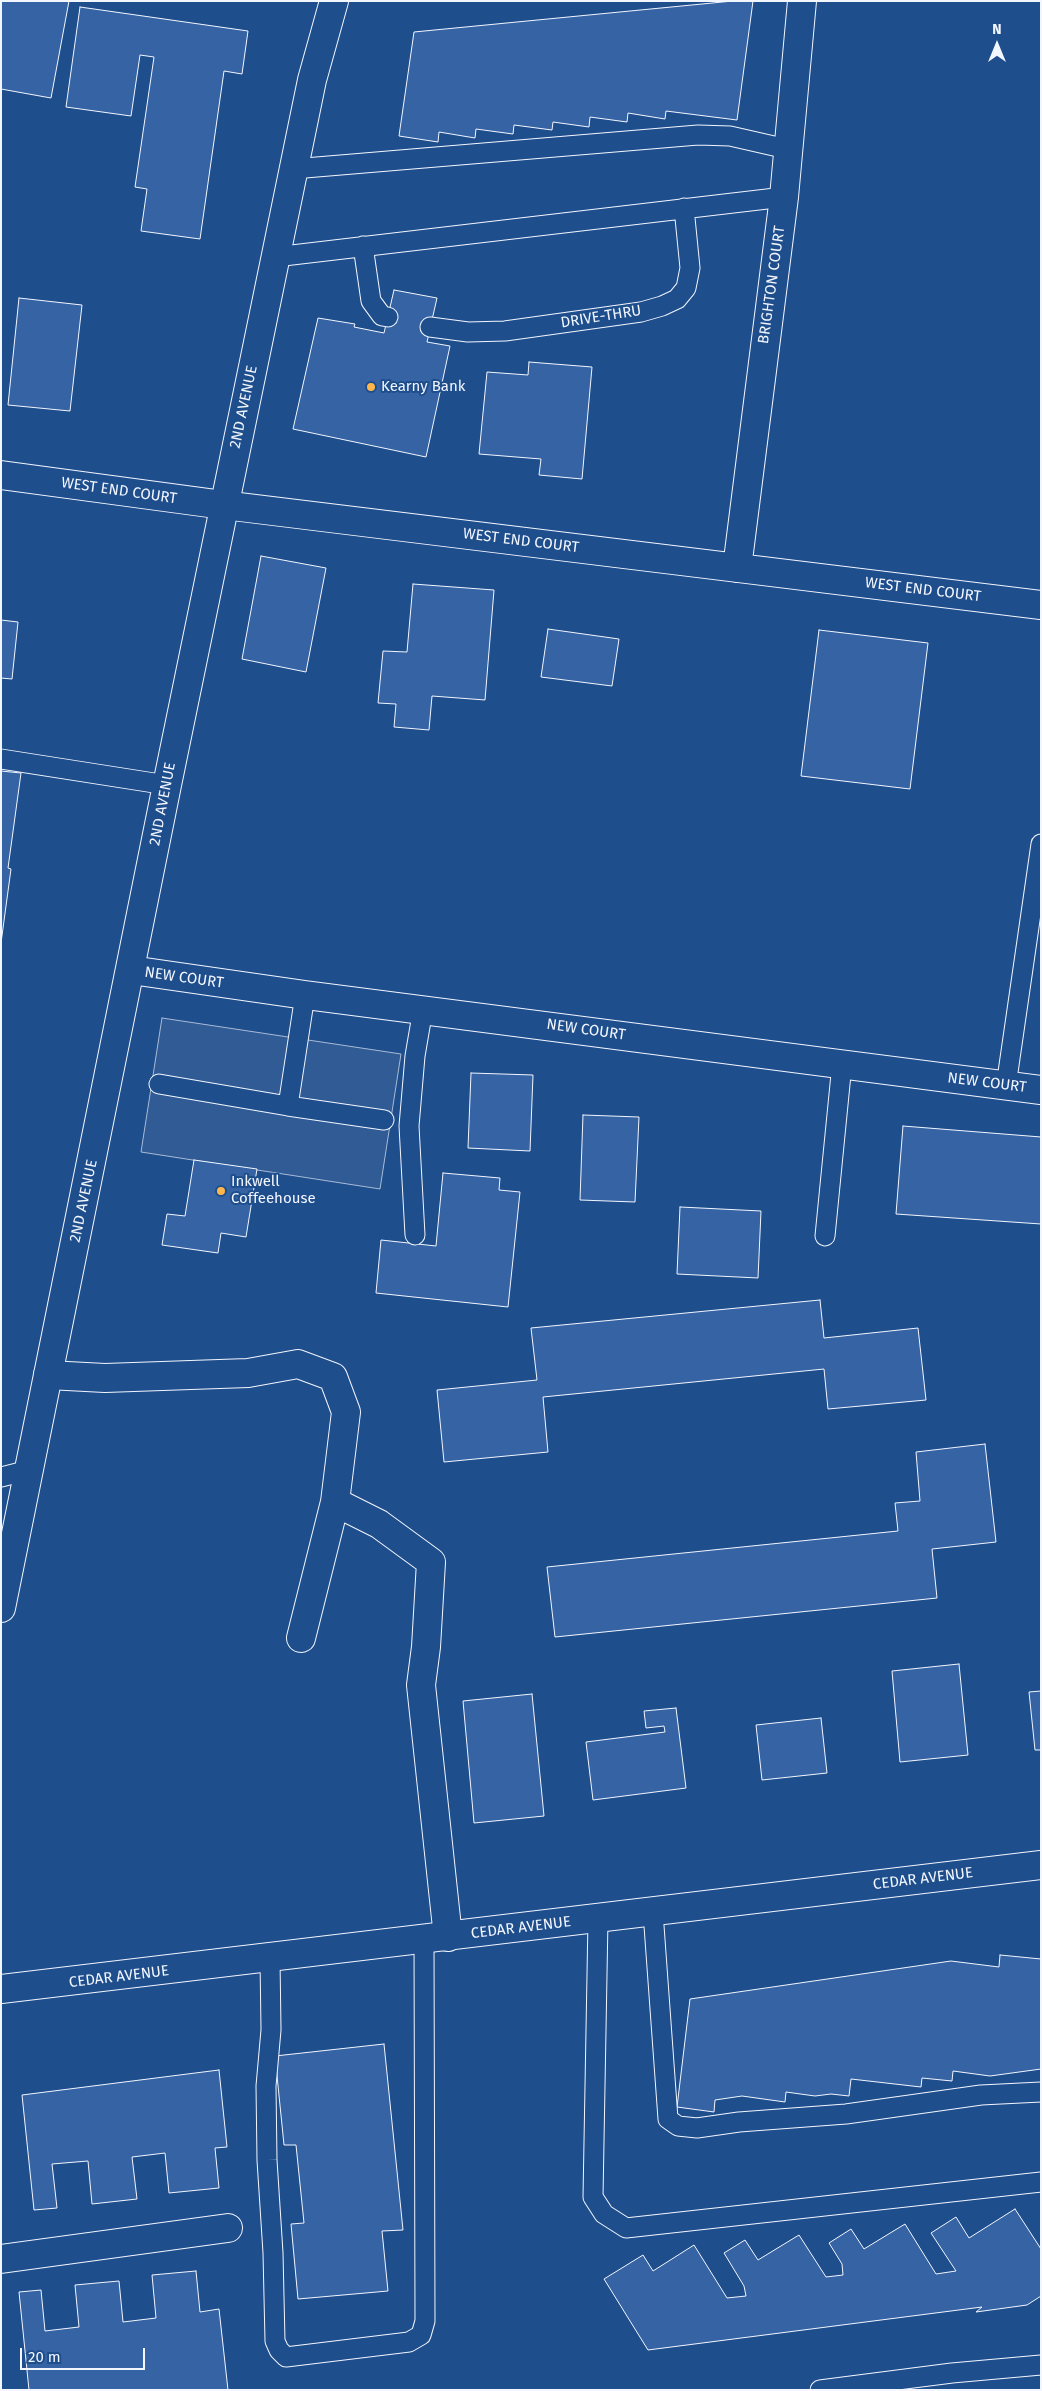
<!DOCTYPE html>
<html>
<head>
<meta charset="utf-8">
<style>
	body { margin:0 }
	#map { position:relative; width:1042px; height:2391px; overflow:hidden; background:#1f4e8c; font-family:"Fira Sans",sans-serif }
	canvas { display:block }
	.frame { position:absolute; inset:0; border:2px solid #f2f6ff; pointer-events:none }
	.north { position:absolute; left:972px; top:20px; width:50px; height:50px; -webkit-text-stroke:4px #1f4e8c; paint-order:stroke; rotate:0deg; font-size:14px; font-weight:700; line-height:20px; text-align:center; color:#f2f6ff }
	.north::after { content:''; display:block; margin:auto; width:18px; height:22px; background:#f2f6ff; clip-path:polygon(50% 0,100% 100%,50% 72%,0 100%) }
	.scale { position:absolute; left:20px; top:2348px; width:125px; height:22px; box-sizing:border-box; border:2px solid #f2f6ff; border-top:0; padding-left:6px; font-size:15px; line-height:18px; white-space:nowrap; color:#f2f6ff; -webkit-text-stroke:4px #1f4e8c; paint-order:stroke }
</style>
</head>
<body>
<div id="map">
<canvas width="1042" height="2391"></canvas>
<div class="frame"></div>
<div class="north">N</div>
<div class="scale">20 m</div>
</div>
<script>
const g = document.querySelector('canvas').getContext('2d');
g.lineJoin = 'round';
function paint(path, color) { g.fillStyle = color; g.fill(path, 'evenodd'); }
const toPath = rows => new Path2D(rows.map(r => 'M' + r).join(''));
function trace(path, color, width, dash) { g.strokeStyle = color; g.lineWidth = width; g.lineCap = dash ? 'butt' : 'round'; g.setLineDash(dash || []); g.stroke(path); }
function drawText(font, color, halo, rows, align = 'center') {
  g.font = font + ' "Fira Sans",sans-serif'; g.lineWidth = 4; g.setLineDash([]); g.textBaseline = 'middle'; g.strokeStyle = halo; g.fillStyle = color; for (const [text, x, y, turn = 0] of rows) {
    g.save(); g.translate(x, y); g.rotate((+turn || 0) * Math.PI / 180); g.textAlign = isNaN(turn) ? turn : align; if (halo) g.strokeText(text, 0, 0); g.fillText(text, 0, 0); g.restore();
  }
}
const parking = toPath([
	[162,1018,401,1054,380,1189,141,1152,162,1018]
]);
const building = toPath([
	[1,1,69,1,51,98,1,89,1,1],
	[733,1,753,1,737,120,666,111,665,119,628,113,627,122,590,117,589,127,553,122,552,130,514,125,513,134,476,129,475,138,439,132,438,142,399,136,414,32,733,1],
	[80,7,248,31,242,74,224,71,200,239,141,231,147,189,135,187,154,57,140,55,131,116,66,107,80,7],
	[394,290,437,298,427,342,450,346,426,457,293,429,318,318,355,324,354,327,384,333,394,290],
	[19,298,82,305,70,411,8,405,19,298],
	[529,362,592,367,582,479,539,475,541,459,479,454,487,372,528,375,529,362],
	[261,556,326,568,306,672,242,659,261,556],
	[413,584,494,590,485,700,432,696,429,730,394,727,396,704,378,703,383,651,407,652,413,584],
	[1,620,18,622,12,679,1,678,1,620],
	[548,629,619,639,612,686,541,677,548,629],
	[819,630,928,643,910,789,801,776,819,630],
	[1,771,21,773,8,868,11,869,1,943,1,771],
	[471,1073,533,1075,530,1151,468,1148,471,1073],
	[583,1115,639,1117,635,1202,580,1200,583,1115],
	[903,1126,1041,1137,1041,1224,896,1214,903,1126],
	[194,1160,257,1169,246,1237,221,1233,218,1253,162,1245,167,1214,185,1216,194,1160],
	[443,1173,500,1178,499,1190,520,1192,508,1307,376,1293,381,1240,436,1246,443,1173],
	[680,1207,761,1211,758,1278,677,1274,680,1207],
	[820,1300,824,1338,918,1328,926,1400,828,1409,824,1369,543,1397,548,1452,444,1462,437,1390,537,1380,531,1328,820,1300],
	[985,1444,996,1542,932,1549,937,1598,555,1637,547,1567,898,1531,895,1503,920,1501,916,1452,985,1444],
	[959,1664,968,1755,900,1762,892,1671,959,1664],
	[1041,1691,1041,1750,1035,1750,1029,1692,1041,1691],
	[532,1694,544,1816,474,1823,463,1701,532,1694],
	[676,1708,686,1788,593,1800,586,1742,665,1732,664,1726,646,1728,644,1711,676,1708],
	[821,1718,827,1773,762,1780,756,1725,821,1718],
	[1000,1955,1041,1959,1041,2069,990,2076,953,2071,952,2081,922,2078,921,2087,851,2079,849,2096,831,2094,815,2096,786,2092,785,2102,742,2096,715,2100,714,2112,677,2107,690,1999,951,1961,999,1967,1000,1955],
	[384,2044,403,2230,382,2231,388,2291,298,2299,291,2224,304,2223,296,2145,284,2145,275,2056,384,2044],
	[219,2070,227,2147,215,2148,219,2188,169,2193,165,2153,132,2157,137,2199,92,2204,88,2161,52,2164,57,2208,34,2210,22,2095,219,2070],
	[1015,2209,1041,2249,1041,2296,1027,2305,976,2312,982,2307,648,2350,604,2279,643,2255,653,2271,694,2245,727,2298,746,2296,744,2286,724,2253,745,2240,758,2260,799,2235,826,2277,843,2275,842,2264,829,2243,851,2229,864,2249,905,2224,936,2274,956,2271,931,2233,956,2217,969,2238,1015,2209],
	[196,2271,200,2312,219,2309,228,2390,29,2390,19,2292,41,2290,45,2331,79,2327,75,2285,119,2281,123,2322,156,2318,152,2275,196,2271]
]);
const lane = toPath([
	[293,169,698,135,730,136,787,149],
	[363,246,371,301,382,316,388,317],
	[275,257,784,197],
	[430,327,468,332,505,331,641,312,662,306,677,299,686,288,690,268,684,208],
	[1,759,167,785],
	[159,1084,288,1106,305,995],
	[1006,1086,1041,844],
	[288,1106,384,1120],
	[415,1235,409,1126,415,1056,423,1009],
	[825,1236,842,1064],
	[1,1477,29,1470],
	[653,1912,668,2119,678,2126,697,2128,739,2122,846,2114,981,2095,1041,2092],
	[598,1919,593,2197,604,2214,626,2228,1041,2182],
	[270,1959,271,2030,266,2086,267,2160,273,2253,275,2341,279,2350,286,2357,409,2342,421,2335,425,2321,424,1940],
	[820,2390,952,2373,1041,2365]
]);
const street = toPath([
	[1,475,224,505,1041,605],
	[737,568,784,197,802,1],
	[131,970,305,995,1041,1090],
	[48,1375,105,1378,248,1373,298,1364,333,1377,346,1412,335,1502,379,1524,431,1562,426,1647,421,1685,448,1937],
	[301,1638,335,1502],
	[1,2259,228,2228]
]);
const secondary = toPath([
	[1,1608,167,785,312,80,334,1],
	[1,1989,1041,1865]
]);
const markers = [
	[371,387,5,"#ffb74d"],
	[221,1191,5,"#ffb74d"]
];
const streetNames = [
	["BRIGHTON COURT",772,285,-82],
	["DRIVE-THRU",601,317,-9],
	["2ND AVENUE",244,407,-78],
	["WEST END COURT",119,491,8],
	["WEST END COURT",521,541,7],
	["WEST END COURT",923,590,7],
	["2ND AVENUE",163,804,-79],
	["NEW COURT",184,978,8],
	["NEW COURT",586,1030,8],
	["NEW COURT",987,1083,7],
	["2ND AVENUE",84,1201,-78],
	["CEDAR AVENUE",923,1879,-7],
	["CEDAR AVENUE",521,1928,-7],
	["CEDAR AVENUE",119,1977,-7]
];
const poiNames = [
	["Kearny Bank",381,387],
	["Inkwell",231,1182],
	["Coffeehouse",231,1199]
];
paint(parking, '#305b95');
trace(parking, '#a8bbd7', 1);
paint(building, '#3563a3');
trace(building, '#f2f6ff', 1);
trace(lane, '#f2f6ff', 21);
trace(street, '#f2f6ff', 30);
trace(secondary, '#f2f6ff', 30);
trace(lane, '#1f4e8c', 19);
trace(street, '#1f4e8c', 28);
trace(secondary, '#1f4e8c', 28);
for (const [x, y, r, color] of markers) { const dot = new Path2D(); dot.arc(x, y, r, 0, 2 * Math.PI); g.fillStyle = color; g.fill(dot); trace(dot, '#1f4e8c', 2); }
drawText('15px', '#f2f6ff', '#1f4e8c', streetNames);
drawText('15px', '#f2f6ff', '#1f4e8c', poiNames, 'left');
</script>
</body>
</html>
